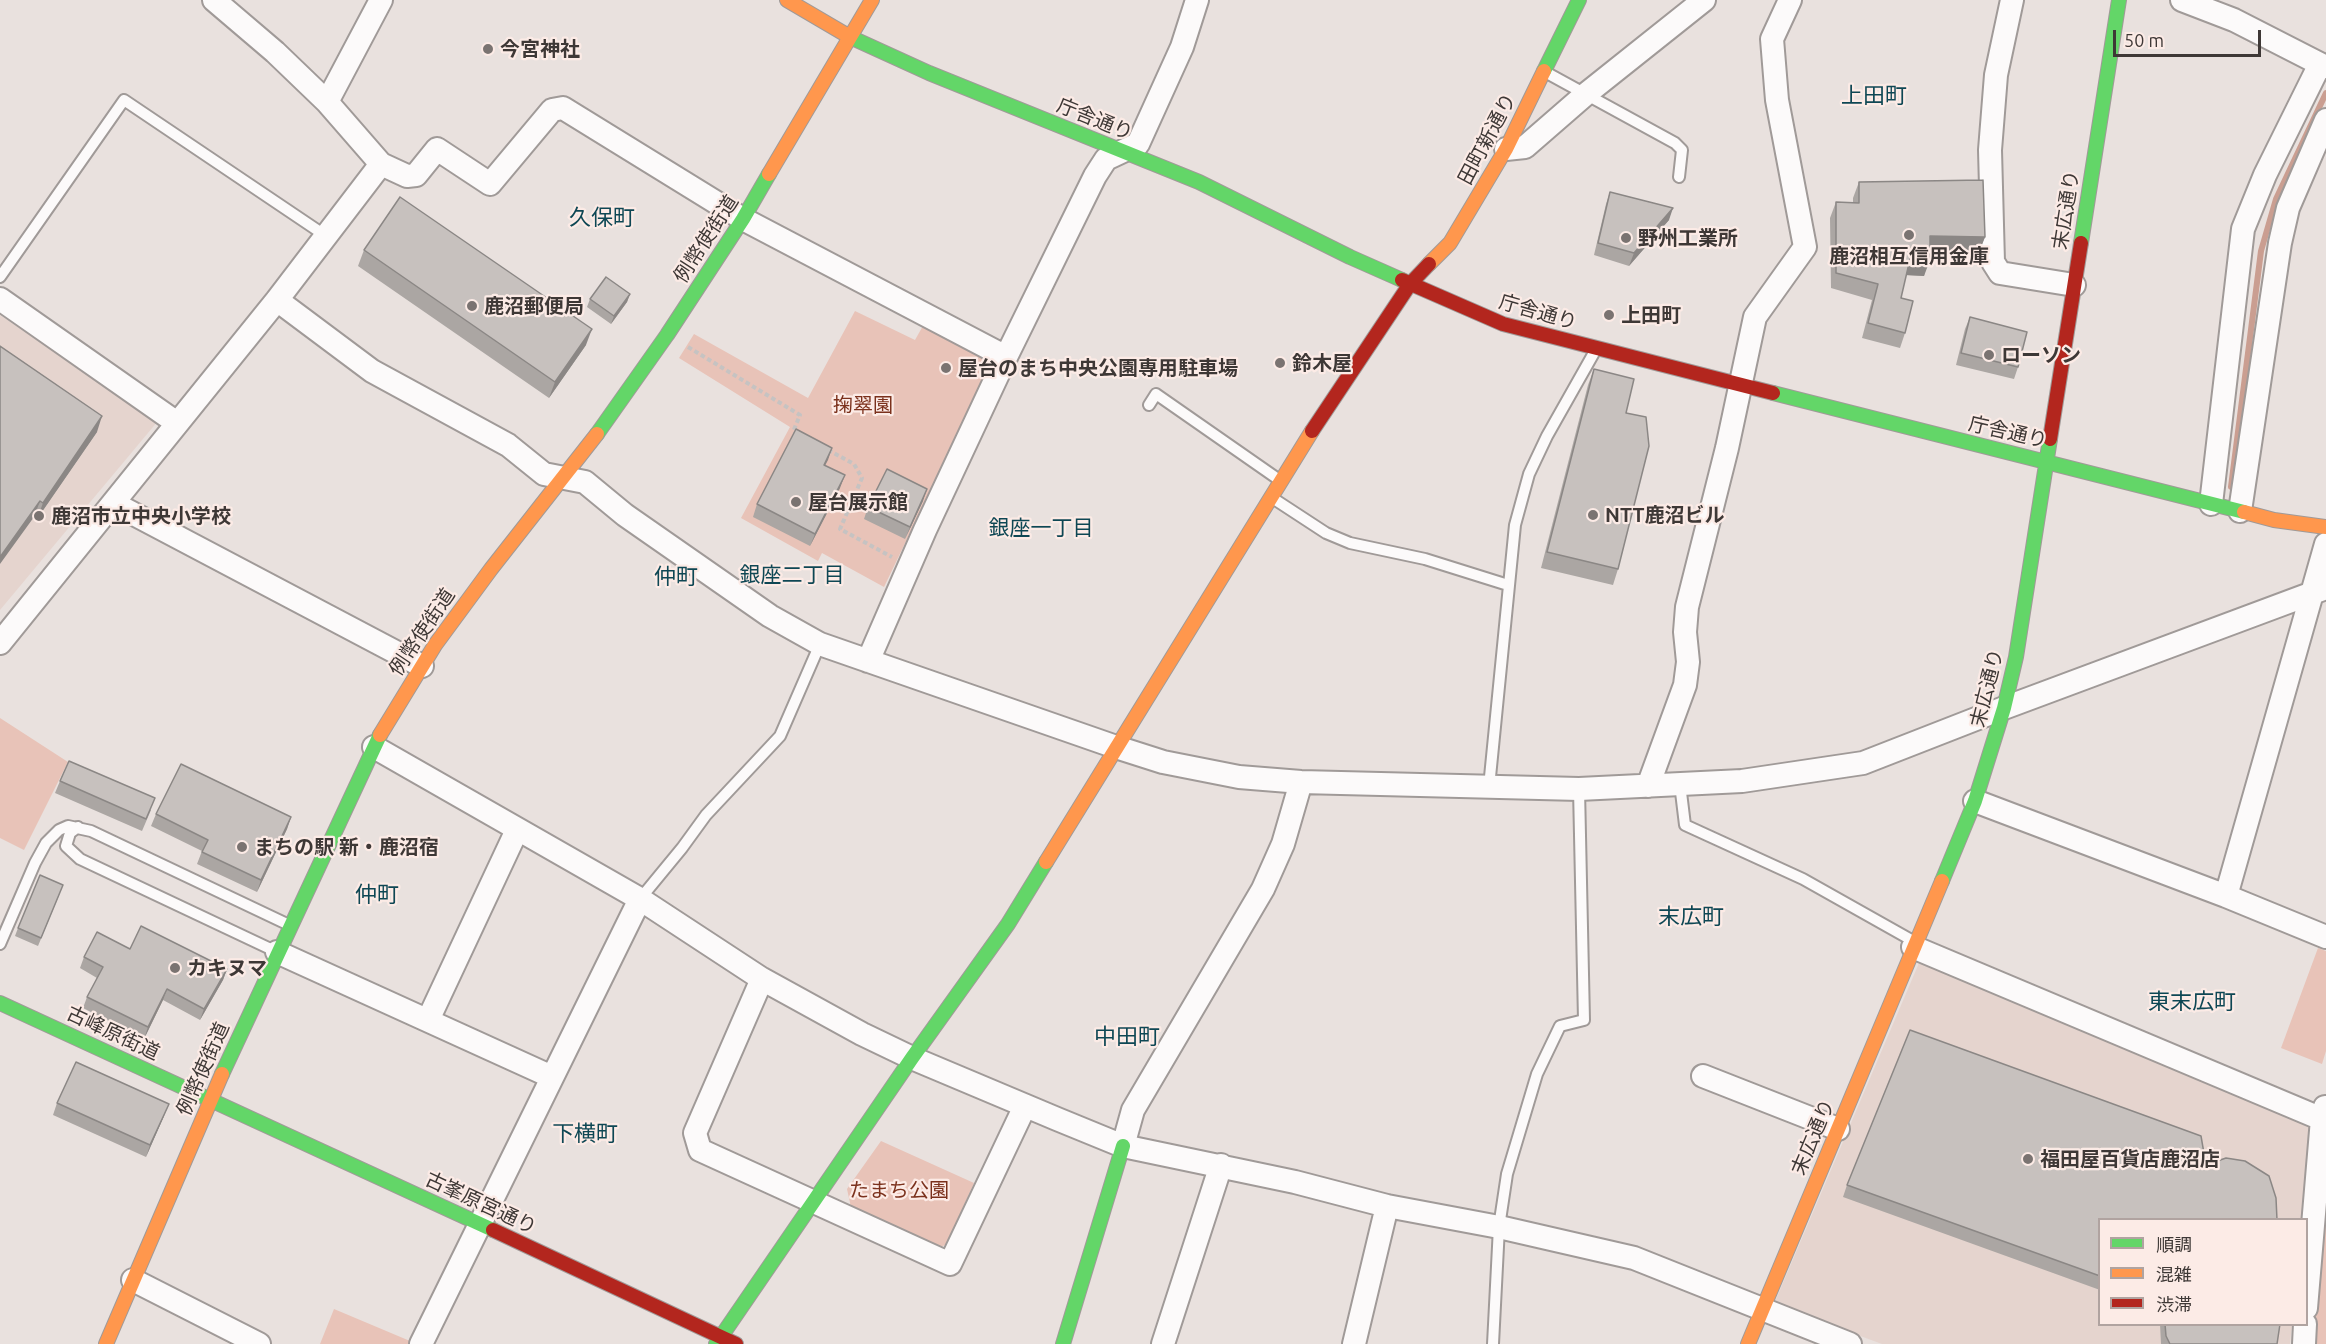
<!DOCTYPE html>
<html>
<head>
<meta charset="utf-8">
<style>
	body { margin:0 }
	#map { position:relative; width:2326px; height:1344px; overflow:hidden; background:#e9e1de; font-family:Ubuntu,"Noto Sans JP",sans-serif }
	canvas { display:block }
	.legend { position:absolute; left:2098px; top:1218px; width:210px; height:108px; box-sizing:border-box; background:#fcebe6; border:2px solid #b0a3a0; margin:0; padding:8px 10px; list-style:none; font-size:18px; color:#3e3836 }
	.legend li { display:flex; align-items:center; gap:12px; height:30px }
	.legend b { width:30px; border:2px solid #b0a3a0 }
	.scale { position:absolute; left:2113px; top:30px; width:148px; height:27px; box-sizing:border-box; border:3px solid #3e3836; border-top:0; padding-left:8px; font-size:18px; line-height:21px; white-space:nowrap; color:#3e3836; -webkit-text-stroke:4px #fcebe6; paint-order:stroke }
</style>
</head>
<body>
<div id="map">
<canvas width="2326" height="1344"></canvas>
<ul class="legend">
<li><b style="height:8px;background:#63d668"></b>順調</li>
<li><b style="height:8px;background:#ff974d"></b>混雑</li>
<li><b style="height:8px;background:#b3261e"></b>渋滞</li>
</ul>
<div class="scale">50 m</div>
</div>
<script>
const g = document.querySelector('canvas').getContext('2d');
g.lineJoin = 'round';
function paint(path, color) { g.fillStyle = color; g.fill(path, 'evenodd'); }
const toPath = rows => new Path2D(rows.map(r => 'M' + r).join(''));
function trace(path, color, width, dash) { g.strokeStyle = color; g.lineWidth = width; g.lineCap = dash ? 'butt' : 'round'; g.setLineDash(dash || []); g.stroke(path); }
function drawText(font, color, halo, rows, align = 'center') {
  g.font = font + ' Ubuntu,"Noto Sans JP",sans-serif'; g.lineWidth = 4.5; g.setLineDash([]); g.textBaseline = 'middle'; g.strokeStyle = halo; g.fillStyle = color; for (const [text, x, y, turn = 0] of rows) {
    g.save(); g.translate(x, y); g.rotate((+turn || 0) * Math.PI / 180); g.textAlign = isNaN(turn) ? turn : align; if (halo) g.strokeText(text, 0, 0); g.fillText(text, 0, 0); g.restore();
  }
}
const built = toPath([
	[0,315,158,421,0,610],
	[1919,963,2314,1124,2304,1219,2100,1220,2100,1324,2292,1325,2290,1344,1882,1344,1774,1304]
]);
const green = toPath([
	[855,311,915,340,924,324,993,360,884,587,822,553,818,561,741,518,790,427,679,358,694,334,808,398],
	[0,718,68,762,24,850,0,838],
	[2318,948,2326,951,2326,1051,2322,1064,2281,1048],
	[881,1141,974,1183,946,1245,935,1248,852,1212,847,1189],
	[2326,1158,2326,1344,2310,1344],
	[334,1309,410,1341,409,1344,320,1344]
]);
const stream = toPath([
	[2231,487,2261,251,2276,199,2326,93]
]);
const path = toPath([
	[688,347,800,415,793,432,797,434],
	[828,450,854,464,862,478,840,529,892,557]
]);
const lane = toPath([
	[1547,73,1675,143,1682,150,1679,177],
	[0,277,124,100,326,236],
	[1149,405,1156,394,1278,479],
	[1274,499,1326,533,1350,543,1425,559,1508,585],
	[1680,784,1685,825,1803,879,1915,942],
	[1489,787,1515,525,1529,474,1547,436,1595,351],
	[78,827,70,833,66,846,80,859,277,952],
	[640,899,682,848,706,815,780,736,820,644],
	[0,944,35,863,46,843,59,830,68,826,91,831,287,924],
	[1493,1344,1499,1227,1507,1174,1537,1074,1560,1026,1584,1020,1579,789]
]);
const street = toPath([
	[2012,0,1996,75,1990,150,1993,262,2000,273,2074,285],
	[2182,0,2234,20,2326,67],
	[327,102,381,0],
	[1506,149,1525,147,1586,94,1704,0],
	[381,164,407,176,416,175,437,149,490,184,552,110,563,108,743,219,1006,357],
	[0,299,177,423],
	[277,300,372,371,508,445,544,474,585,482,625,515,770,616,820,644,1116,747,1163,762,1239,777,1301,782,1579,789,1742,781,1863,763,2004,708,2326,588],
	[113,503,422,666],
	[2211,504,2243,229,2265,175,2320,64],
	[2240,511,2280,243,2288,208,2326,120],
	[0,643,277,300,381,164,327,102,275,52,214,0],
	[868,661,925,530,1006,357,1095,176,1106,159,1138,144,1182,47,1197,0],
	[374,747,640,899,762,979,862,1034,912,1058,1057,1119,1123,1146,1295,1182,1387,1206,1499,1227,1634,1258,1850,1344],
	[1648,786,1685,685,1688,662,1685,632,1687,607,1727,448,1755,317,1805,247,1777,100,1772,39,1790,0],
	[1975,801,2226,896,2326,937],
	[2226,896,2326,544],
	[1913,947,2322,1119],
	[277,952,552,1077],
	[762,979,695,1133,700,1150,950,1264,1025,1106],
	[428,1020,517,830],
	[1703,1076,1838,1129],
	[1123,1146,1133,1110,1263,889,1283,844,1301,782],
	[133,1280,259,1344],
	[2306,1308,2322,1119,2325,1107],
	[421,1344,640,899],
	[1163,1344,1221,1165],
	[1354,1344,1387,1206],
	[2304,1344,2305,1324]
]);
const fast = toPath([
	[850,37,929,73,1199,182,1350,257,1402,280],
	[1544,71,1579,0],
	[2081,243,2119,0],
	[1773,393,2244,512],
	[597,434,667,335,743,219,769,174],
	[1942,881,1975,801,2004,708,2016,657,2050,439],
	[0,1003,493,1230],
	[222,1074,380,735],
	[716,1344,912,1058,1008,924,1046,862],
	[1063,1344,1123,1146]
]);
const slow = toPath([
	[787,0,850,37],
	[769,174,872,0],
	[1429,264,1450,243,1506,149,1544,71],
	[2244,512,2274,520,2326,527],
	[380,735,435,645,491,569,597,434],
	[1046,862,1312,431],
	[106,1344,222,1074],
	[1748,1344,1942,881]
]);
const jam = toPath([
	[1402,280,1503,324,1773,393],
	[1312,431,1410,284,1429,264],
	[2050,439,2081,243],
	[493,1230,736,1344]
]);
const wall = toPath([
	[1859,182,1985,237,1979,252,1930,251,1924,276,1906,275,1901,298,1905,333,1900,348,1862,338,1872,300,1831,288,1830,218,1836,202,1853,202,1853,198],
	[1610,192,1669,220,1629,266,1594,255,1606,204],
	[364,250,586,345,549,398,358,266],
	[630,294,627,302,611,324,587,307,590,299],
	[1970,317,2018,367,2014,379,1956,365,1965,329],
	[0,346,97,432,37,519,34,517],
	[1594,369,1626,413,1618,569,1613,585,1541,568,1588,385],
	[832,448,825,465,840,488,810,546,753,517,757,504],
	[923,501,905,539,864,519,868,507],
	[60,781,151,810,142,831,55,793],
	[156,814,291,817,287,829,257,892,197,864,202,851,151,826],
	[60,893,38,946,15,936,18,928],
	[130,949,227,969,223,980,200,1020,163,1000,144,1039,83,1008,87,997,97,978,80,968,84,957],
	[57,1103,164,1116,146,1157,53,1115],
	[1847,1185,2100,1220,2100,1290,1843,1197],
	[2160,1324,2280,1324,2277,1344,2161,1344]
]);
const shadedWall = toPath([
	[1673,208,1669,220,1629,266,1634,253],
	[1930,236,1985,237,1979,252,1925,251],
	[1910,259,1930,260,1924,276,1905,275],
	[630,294,627,302,611,324,614,316],
	[592,329,586,345,549,398,555,382],
	[102,416,97,432,37,519,43,503],
	[832,448,828,460,819,477,824,465],
	[845,475,840,488,810,546,815,534],
	[927,489,923,501,905,539,910,527],
	[40,501,34,517,0,564,0,557],
	[291,817,287,829,257,892,261,880],
	[227,969,223,980,200,1020,204,1009],
	[167,989,163,1000,144,1039,148,1027],
	[169,1104,164,1116,146,1157,150,1145]
]);
const building = toPath([
	[1983,180,1985,237,1930,236,1930,260,1910,259,1901,298,1913,301,1905,333,1868,323,1878,284,1836,273,1836,202,1859,203,1859,182,1983,180],
	[1610,192,1673,208,1634,253,1598,243,1610,192],
	[400,197,592,329,555,382,364,250,400,197],
	[606,277,630,294,614,316,590,299,606,277],
	[1970,317,2027,332,2018,367,1961,353,1970,317],
	[0,346,102,416,43,503,40,501,0,557,0,346],
	[1594,369,1634,379,1626,413,1646,417,1649,446,1618,569,1547,552,1594,369],
	[796,429,832,448,824,465,845,475,815,534,757,504,796,429],
	[887,469,927,489,910,527,868,507,887,469],
	[69,761,155,798,146,819,60,781,69,761],
	[181,764,291,817,261,880,202,852,208,840,156,814,181,764],
	[40,875,63,885,41,938,18,928,40,875],
	[141,926,227,969,204,1009,167,989,148,1027,87,997,103,967,84,957,97,932,130,949,141,926],
	[1910,1030,2201,1136,2206,1165,2226,1158,2245,1161,2269,1176,2276,1198,2277,1220,2100,1220,2100,1276,1847,1185,1910,1030],
	[76,1062,169,1104,150,1145,57,1103,76,1062],
	[2165,1324,2280,1324,2277,1344,2170,1344,2166,1336,2165,1324]
]);
const markers = [
	[488,49,6,"#7a7371"],
	[1909,235,6,"#7a7371"],
	[1626,238,6,"#7a7371"],
	[472,306,6,"#7a7371"],
	[1609,315,6,"#7a7371"],
	[1989,355,6,"#7a7371"],
	[1280,363,6,"#7a7371"],
	[946,368,6,"#7a7371"],
	[796,502,6,"#7a7371"],
	[1593,515,6,"#7a7371"],
	[39,516,6,"#7a7371"],
	[242,847,6,"#7a7371"],
	[175,968,6,"#7a7371"],
	[2028,1159,6,"#7a7371"]
];
const poiNames = [
	["今宮神社",500,49],
	["野州工業所",1638,238],
	["鹿沼相互信用金庫",1909,256,"center"],
	["鹿沼郵便局",484,306],
	["上田町",1621,315],
	["ローソン",2001,355],
	["鈴木屋",1292,363],
	["屋台のまち中央公園専用駐車場",958,368],
	["屋台展示館",808,502],
	["NTT鹿沼ビル",1605,515],
	["鹿沼市立中央小学校",51,516],
	["まちの駅 新・鹿沼宿",254,847],
	["カキヌマ",187,968],
	["福田屋百貨店鹿沼店",2040,1159]
];
const streetNames = [
	["庁舎通り",1095,119,22],
	["田町新通り",1487,139,-62],
	["末広通り",2066,210,-81],
	["例幣使街道",706,239,-57],
	["庁舎通り",1538,312,16],
	["庁舎通り",2008,432,13],
	["例幣使街道",422,632,-56],
	["末広通り",1987,688,-76],
	["古峰原街道",113,1033,25],
	["例幣使街道",203,1069,-66],
	["末広通り",1813,1137,-67],
	["古峯原宮通り",481,1203,25]
];
const parkNames = [
	["掬翠園",863,405],
	["たまち公園",899,1190]
];
const neighbourhoodNames = [
	["銀座一丁目",1041,528],
	["銀座二丁目",792,575]
];
const quarterNames = [
	["上田町",1874,96],
	["久保町",602,218],
	["仲町",676,577],
	["仲町",377,895],
	["末広町",1691,917],
	["東末広町",2192,1002],
	["中田町",1127,1037],
	["下横町",585,1134]
];
paint(built, '#e5d4ce');
paint(green, '#e8c3b8');
trace(stream, '#ca9e91', 6);
trace(lane, '#a09a98', 14);
trace(street, '#a09a98', 26);
trace(fast, '#a09a98', 16);
trace(slow, '#a09a98', 16);
trace(jam, '#a09a98', 16);
trace(path, '#c6c3c2', 4, [4.5, 3]);
trace(lane, '#fcfafa', 10);
trace(street, '#fcfafa', 22);
trace(fast, '#63d668', 14);
trace(slow, '#ff974d', 14);
trace(jam, '#b3261e', 14);
paint(wall, '#aba6a3');
paint(shadedWall, '#8b8785');
paint(building, '#c7c1be');
trace(building, '#8b8785', 1.5);
for (const [x, y, r, color] of markers) { const dot = new Path2D(); dot.arc(x, y, r, 0, 2 * Math.PI); g.fillStyle = color; g.fill(dot); trace(dot, '#fcebe6', 2); }
drawText('bold 20px', '#3e3836', '#fcebe6', poiNames, 'left');
drawText('20px', '#3e3836', '#fcebe6', streetNames);
drawText('20px', '#7b311c', '#fcebe6', parkNames);
drawText('21px', '#0e4754', '#fcebe6', neighbourhoodNames);
drawText('22px', '#0e4754', '#fcebe6', quarterNames);
</script>
</body>
</html>
